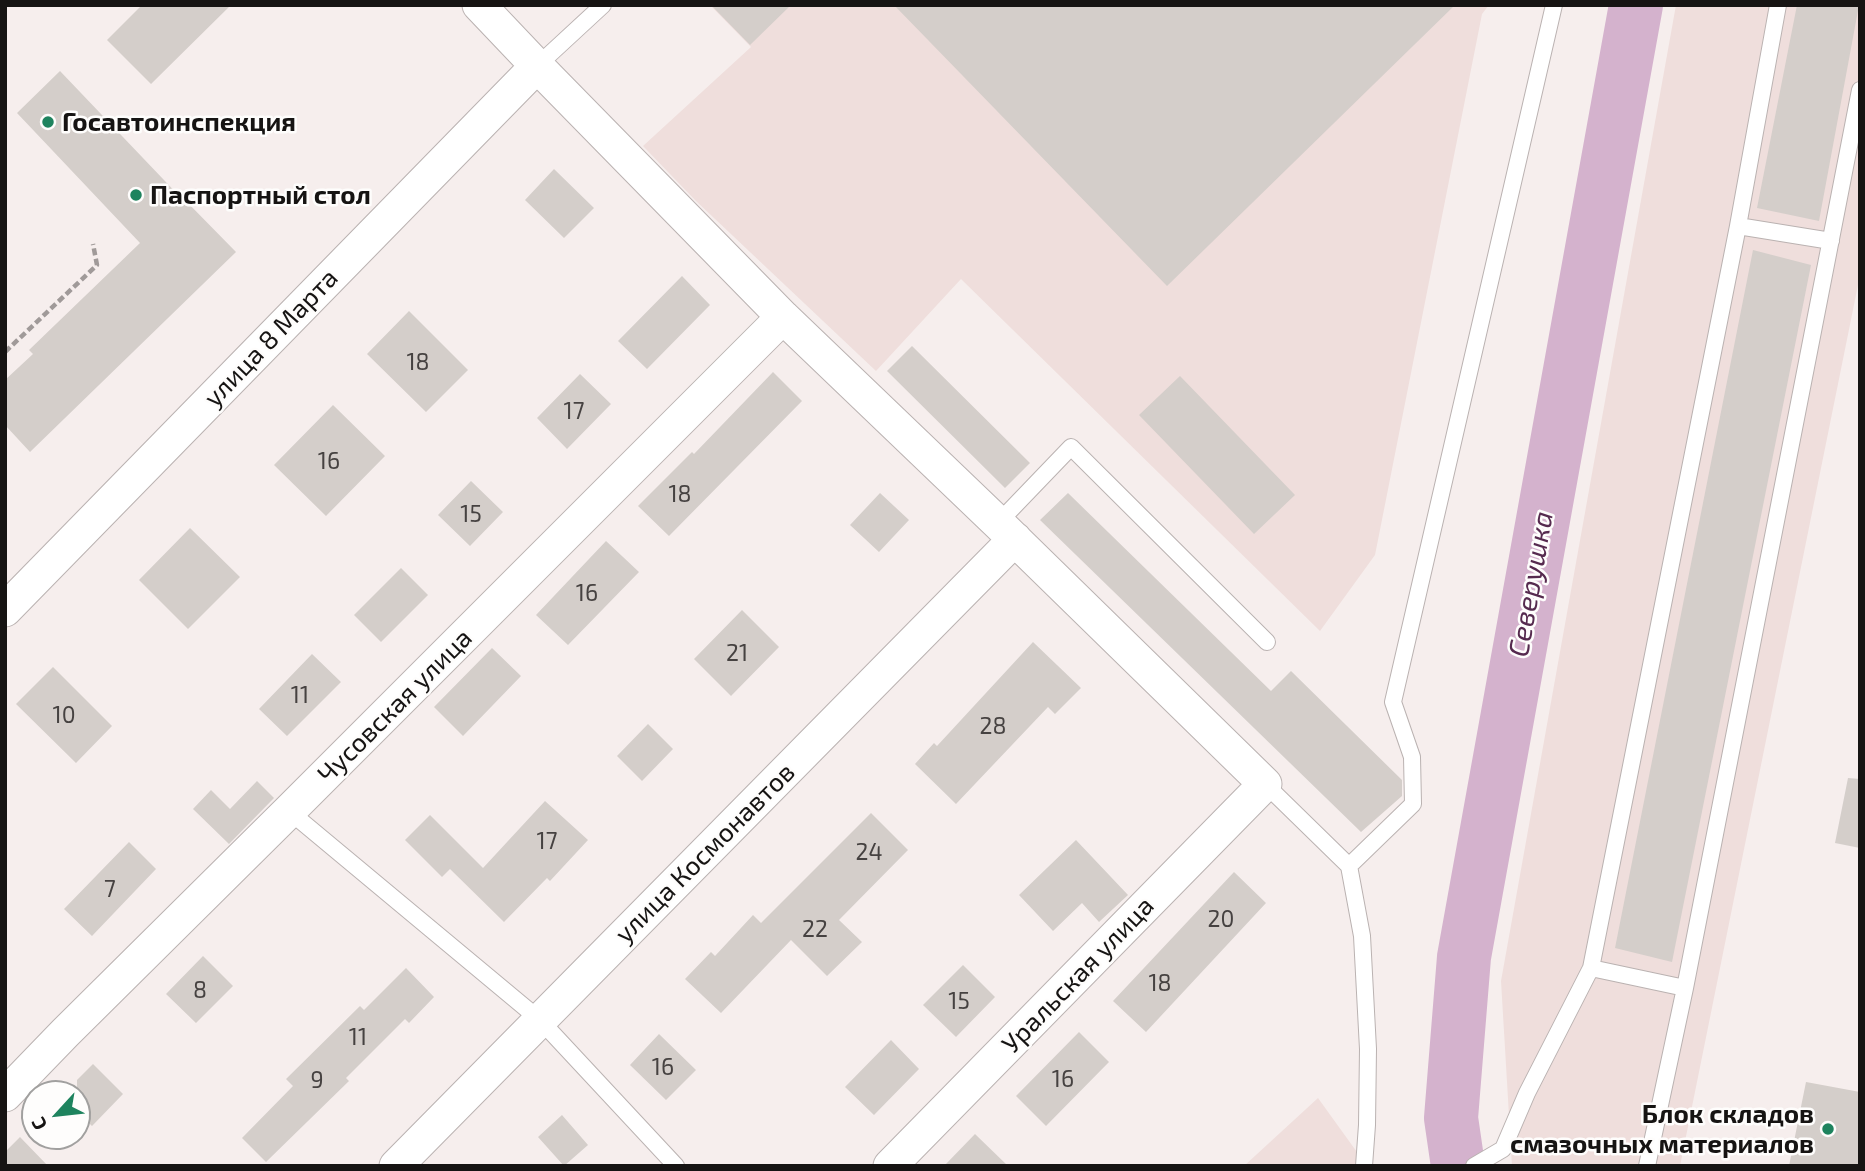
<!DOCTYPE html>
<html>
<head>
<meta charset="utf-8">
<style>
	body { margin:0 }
	#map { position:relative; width:1865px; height:1171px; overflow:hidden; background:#f6eeed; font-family:"Exo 2",sans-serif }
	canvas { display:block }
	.frame { position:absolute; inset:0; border:7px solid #161413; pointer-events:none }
	.north { position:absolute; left:21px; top:1080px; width:70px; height:70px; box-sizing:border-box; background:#fefdfc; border:2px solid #a1a09f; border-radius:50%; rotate:243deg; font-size:19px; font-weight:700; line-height:28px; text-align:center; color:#161413 }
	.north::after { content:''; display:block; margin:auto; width:24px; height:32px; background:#1e835e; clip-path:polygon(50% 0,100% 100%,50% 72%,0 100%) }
</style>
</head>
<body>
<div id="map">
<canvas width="1865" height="1171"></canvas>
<div class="frame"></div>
<div class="north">С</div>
</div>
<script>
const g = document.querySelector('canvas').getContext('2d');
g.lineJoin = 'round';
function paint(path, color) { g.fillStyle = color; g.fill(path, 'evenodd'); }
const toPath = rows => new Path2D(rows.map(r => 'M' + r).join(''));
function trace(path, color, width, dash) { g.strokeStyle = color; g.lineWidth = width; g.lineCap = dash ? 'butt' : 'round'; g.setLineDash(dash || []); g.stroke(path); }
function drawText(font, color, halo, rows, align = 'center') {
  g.font = font + ' "Exo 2",sans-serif'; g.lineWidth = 5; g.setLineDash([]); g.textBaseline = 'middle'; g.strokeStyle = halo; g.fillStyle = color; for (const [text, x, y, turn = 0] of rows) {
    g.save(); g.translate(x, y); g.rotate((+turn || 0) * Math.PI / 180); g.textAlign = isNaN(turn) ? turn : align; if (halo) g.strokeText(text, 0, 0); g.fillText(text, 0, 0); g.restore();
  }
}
const built = toPath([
	[710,5,1489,5,1482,14,1375,555,1320,631,961,279,876,371,696,201,643,146,751,47],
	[1676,5,1860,5,1860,275,1680,1166,1512,1166,1501,981],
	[1318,1098,1367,1166,1244,1166]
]);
const river = toPath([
	[1458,1166,1451,1118,1464,957,1636,5]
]);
const building = toPath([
	[142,5,231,5,151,84,107,40],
	[711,5,791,5,750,45],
	[894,5,1455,5,1167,286],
	[1797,5,1859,5,1819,221,1757,208],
	[60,71,184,201,185,200,236,252,30,452,5,425,5,380,33,354,29,350,140,243,17,113],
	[554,169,594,208,564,238,525,200],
	[1753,250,1811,265,1672,962,1615,948],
	[682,276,710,305,647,369,618,341],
	[409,311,468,370,426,412,367,354],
	[912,346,1030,463,1005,488,887,371],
	[773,372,802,401,669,536,638,506,692,452,694,454],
	[580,374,611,404,567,449,537,418],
	[1180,376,1295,495,1254,534,1139,415],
	[333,405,385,456,326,516,274,465],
	[471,481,503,512,470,546,438,515],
	[880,493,909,520,879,552,850,525],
	[1068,493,1271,691,1291,671,1402,780,1402,796,1361,832,1040,520],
	[190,528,240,577,188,629,139,580],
	[606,541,639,572,568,645,536,615],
	[401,568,428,595,381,642,354,615],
	[742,610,779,647,731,696,694,659],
	[1033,642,1081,688,1055,714,1048,707,956,804,915,764,934,743,937,746],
	[492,648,521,676,463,736,434,707],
	[312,654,341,682,287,736,259,709],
	[53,667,112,726,76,763,16,704],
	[648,724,673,749,642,781,617,756],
	[1848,778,1860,779,1860,848,1835,843],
	[257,781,274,798,229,844,193,809,211,790,230,809],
	[545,801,588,840,550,881,547,878,504,922,450,869,442,877,405,840,430,815,483,868],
	[871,813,908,850,839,920,862,942,827,976,791,940,721,1013,685,979,711,952,715,956,753,915,761,923],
	[1076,840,1128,895,1099,922,1082,903,1053,931,1019,895],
	[129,842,156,869,92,936,64,909],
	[1234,872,1266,903,1146,1032,1113,1001],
	[203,956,233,986,196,1023,166,994],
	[963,965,995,997,956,1037,923,1005],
	[406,968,434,997,409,1023,405,1019,346,1078,349,1081,266,1162,242,1138,293,1086,286,1079,360,1006,364,1010],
	[1079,1032,1109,1062,1046,1126,1016,1096],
	[659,1034,696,1070,666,1100,630,1065],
	[891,1040,919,1069,874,1115,845,1087],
	[93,1064,123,1094,92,1126,77,1111,77,1080],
	[1806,1082,1860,1092,1860,1166,1789,1166],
	[562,1115,588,1145,564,1166,538,1137],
	[975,1134,1008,1166,944,1166],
	[20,1137,48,1166,5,1166,5,1152]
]);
const path = toPath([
	[5,352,97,265,93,244]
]);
const service = toPath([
	[537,66,603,5],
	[1738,226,1831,241],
	[998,523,1071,447,1267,642],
	[1265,784,1349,866,1413,804,1412,757,1393,702,1554,5],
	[289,811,540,1020,676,1166],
	[1349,866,1362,936,1368,1049,1367,1125,1364,1166],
	[1591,968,1685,988],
	[1474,1166,1503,1149,1527,1093,1591,968,1738,226,1778,5],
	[1647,1166,1685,988,1860,90]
]);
const minor = toPath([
	[479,5,537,66,783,317,998,523,1265,784,890,1166],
	[5,610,537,66],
	[5,1095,65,1033,289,811,783,317],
	[396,1166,1015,539]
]);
const markers = [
	[48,122,7,"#1e835e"],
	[136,195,7,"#1e835e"],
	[1828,1129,7,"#1e835e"]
];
const numberNames = [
	["18",418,362],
	["17",574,411],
	["16",329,461],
	["18",680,494],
	["15",471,514],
	["16",587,593],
	["21",737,653],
	["11",300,695],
	["10",64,715],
	["28",993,726],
	["17",547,841],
	["24",869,852],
	["7",110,889],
	["20",1221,919],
	["22",815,929],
	["18",1160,983],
	["8",200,990],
	["15",959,1001],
	["11",358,1037],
	["16",663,1067],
	["16",1063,1079],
	["9",317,1080]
];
const poiNames = [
	["Госавтоинспекция",62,122],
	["Паспортный стол",150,195],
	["Блок складов",1814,1114,"right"],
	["смазочных материалов",1814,1144,"right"]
];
const streetNames = [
	["улица 8 Марта",271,338,-46],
	["Чусовская улица",395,706,-45],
	["улица Космонавтов",705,853,-45],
	["Уральская улица",1078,975,-46]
];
const waterNames = [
	["Северушка",1531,584,-80]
];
paint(built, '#efdedc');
trace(river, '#d4b2cd', 54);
paint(building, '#d4ceca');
trace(service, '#bab2b1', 18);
trace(minor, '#bab2b1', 35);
trace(path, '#a09a99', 4.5, [7, 3.5]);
trace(service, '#fff', 16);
trace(minor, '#fff', 33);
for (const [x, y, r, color] of markers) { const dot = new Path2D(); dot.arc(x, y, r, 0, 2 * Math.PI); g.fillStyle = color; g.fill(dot); trace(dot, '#fefdfc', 2.5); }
drawText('23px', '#464241', null, numberNames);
drawText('bold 26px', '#161413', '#fefdfc', poiNames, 'left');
drawText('26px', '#161413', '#fefdfc', streetNames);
drawText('italic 28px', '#562a4f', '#fefdfc', waterNames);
</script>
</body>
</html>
